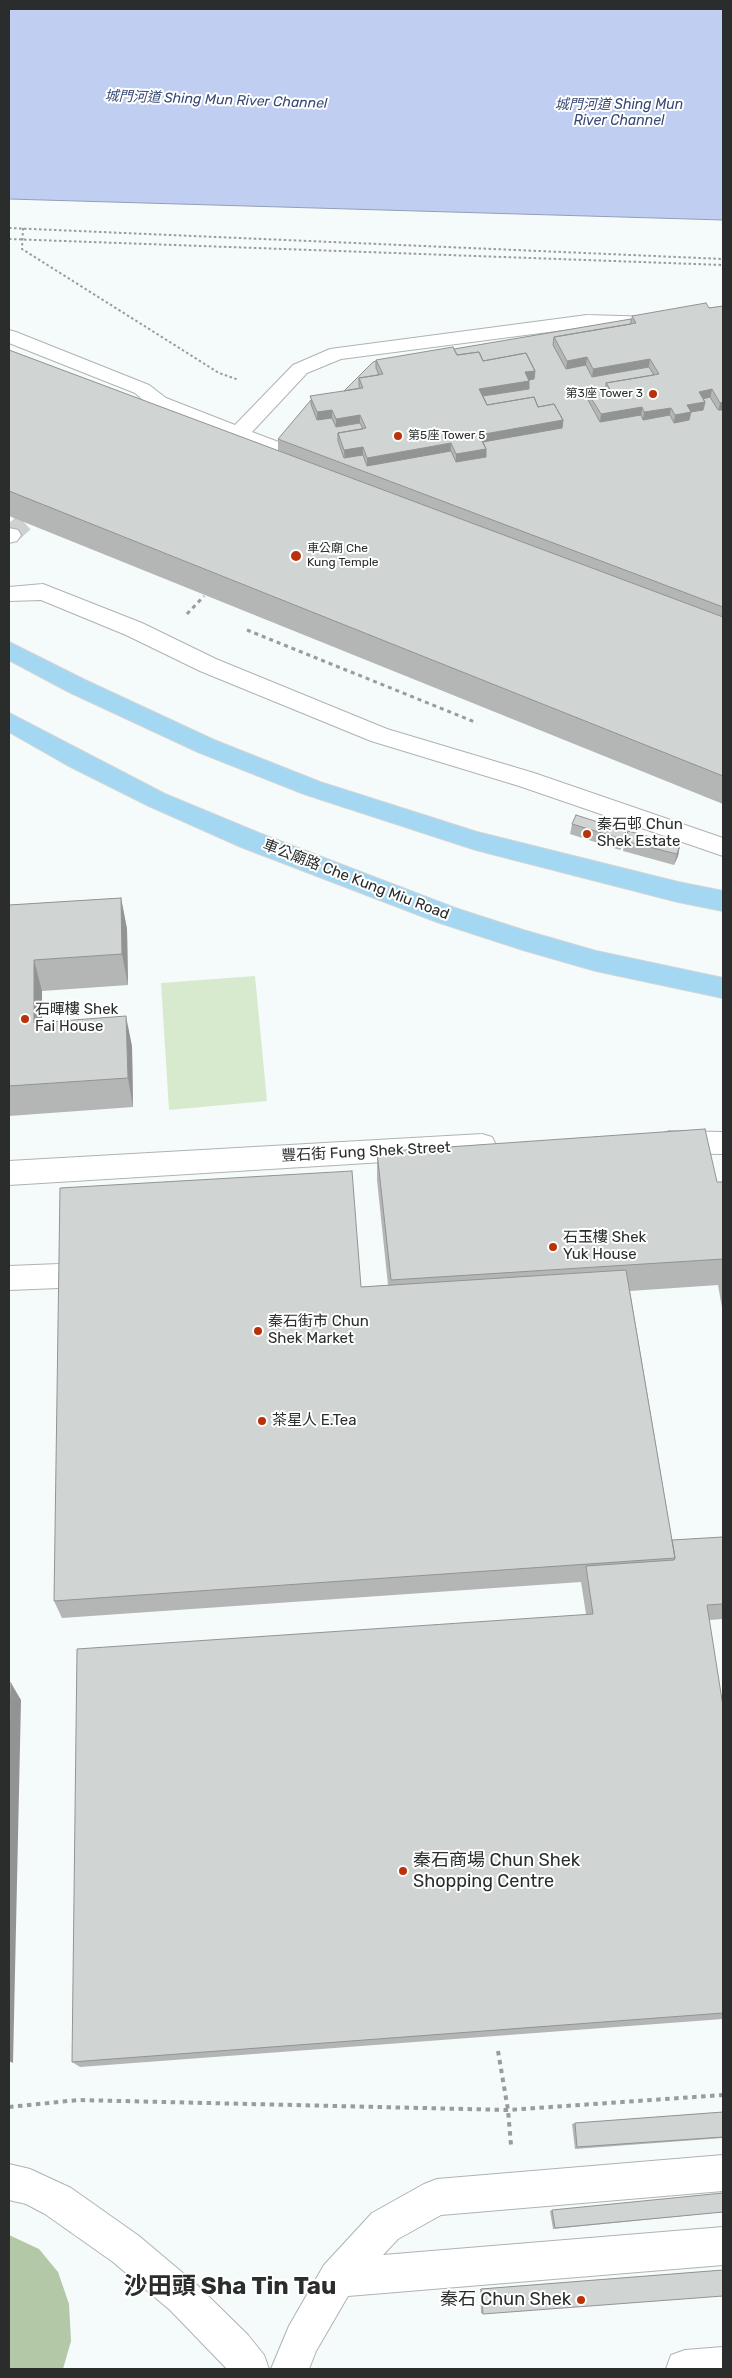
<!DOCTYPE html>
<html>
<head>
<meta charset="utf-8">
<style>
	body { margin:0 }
	#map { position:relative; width:732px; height:2378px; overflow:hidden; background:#f5fafa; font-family:Rubik,sans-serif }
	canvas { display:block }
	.frame { position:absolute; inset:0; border:10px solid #2b2d2d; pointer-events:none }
</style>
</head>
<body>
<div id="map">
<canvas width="732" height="2378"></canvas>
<div class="frame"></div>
</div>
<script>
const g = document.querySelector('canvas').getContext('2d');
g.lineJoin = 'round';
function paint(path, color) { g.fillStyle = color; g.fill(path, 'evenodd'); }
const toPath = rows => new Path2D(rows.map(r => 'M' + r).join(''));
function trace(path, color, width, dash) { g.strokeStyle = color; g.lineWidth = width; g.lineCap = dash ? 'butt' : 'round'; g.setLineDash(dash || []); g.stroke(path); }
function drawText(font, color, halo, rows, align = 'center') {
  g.font = font + ' Rubik,"Noto Sans TC",sans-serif'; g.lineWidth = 4; g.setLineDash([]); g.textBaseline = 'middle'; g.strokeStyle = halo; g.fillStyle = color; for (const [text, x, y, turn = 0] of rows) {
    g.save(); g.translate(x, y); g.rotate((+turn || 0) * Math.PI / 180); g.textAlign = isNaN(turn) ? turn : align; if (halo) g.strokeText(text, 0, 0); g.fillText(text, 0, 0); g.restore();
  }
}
const green = toPath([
	[255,976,267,1101,169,1110,161,983]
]);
const forest = toPath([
	[9,2235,39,2249,58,2272,69,2304,71,2341,63,2369,9,2369]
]);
const water = toPath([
	[9,9,723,9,723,220,9,199,9,9]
]);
const minorTunnel = toPath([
	[10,535,52,498]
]);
const pathFar2 = toPath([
	[9,228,723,259],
	[23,228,22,249,219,373,239,380],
	[9,239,723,265]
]);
const pathFar1 = toPath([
	[187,614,204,596],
	[247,630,477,723]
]);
const path = toPath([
	[498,2051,508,2110,511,2145],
	[9,2107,78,2100,508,2110,723,2095]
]);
const minor = toPath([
	[587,315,723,319,723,331,587,327,341,359,307,373,252,432,321,458,324,463,321,468,314,470,152,408,135,393,9,343,9,330,16,332,149,385,166,398,235,425,293,365,330,349,587,315],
	[9,528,18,530,21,535,17,541,9,543,9,528],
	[43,584,142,623,216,659,387,729,534,773,723,838,723,856,519,786,371,741,200,671,126,635,41,600,9,601,9,587,43,584],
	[670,1131,723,1132,723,1154,670,1153,660,1150,656,1142,660,1134,670,1131],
	[482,1134,492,1137,496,1145,492,1153,482,1156,9,1185,9,1161,482,1134],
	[59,1264,69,1267,73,1276,69,1285,59,1288,9,1290,9,1266,59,1264],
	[723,2155,723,2191,441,2215,398,2239,383,2255,723,2227,723,2265,348,2296,316,2351,309,2369,271,2369,289,2326,324,2265,372,2213,424,2184,437,2179,723,2155],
	[9,2164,30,2169,71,2188,139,2236,196,2284,248,2335,264,2355,269,2369,227,2369,170,2310,113,2262,45,2214,26,2204,9,2200,9,2164],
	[723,2347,723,2369,666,2369,671,2355,685,2350,723,2347]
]);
const major = toPath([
	[9,642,85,680,214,740,320,782,477,832,678,882,723,891,723,911,678,902,476,850,304,794,198,752,69,692,9,660,9,642],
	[9,713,165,794,259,833,455,908,523,930,596,951,723,978,723,998,596,971,523,950,437,922,241,847,149,806,67,765,9,732,9,713]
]);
const wall = toPath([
	[723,306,723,804,9,516,9,350,278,451,278,439,311,400,310,396,344,391,376,361,376,360,454,349,631,319,632,316],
	[572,824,626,831,624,841,620,850,570,834],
	[625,841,680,845,678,856,674,865,623,851],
	[121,898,127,929,128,985,42,991,42,1022,132,1046,133,1107,9,1116,9,905],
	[377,1152,717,1182,723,1182,723,1313,718,1285,630,1291,672,1540,723,1537,723,1619,709,1620,723,1706,723,2019,80,2067,72,2062,586,1614,581,1582,62,1618,54,1601,361,1287,388,1285,377,1180],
	[723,2112,723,2138,575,2149,572,2124,575,2123],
	[552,2210,723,2212,553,2229,550,2211],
	[723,2270,483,2314,481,2313,480,2289]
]);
const shadedWall = toPath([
	[453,355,360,415,360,437,363,447,363,471,345,464,344,450,338,433,336,454,336,419,332,410,332,445,318,448,317,412],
	[587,357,583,393,563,396,567,361],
	[650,359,637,443,596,450,601,414,590,395,593,369],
	[606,383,610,389,605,397],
	[535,371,563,420,559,456,455,489,456,454,479,443,479,389,525,372],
	[712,389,705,425,669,450,675,415,687,405,699,392],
	[723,402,723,436,713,438,720,403],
	[671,408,665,443,639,448,644,412],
	[451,443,450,478,367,473,367,458],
	[626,831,624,841,620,850,622,839],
	[680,845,678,856,674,865,677,854],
	[121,898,127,929,128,985,122,954],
	[34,960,42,991,42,1053,34,1023],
	[126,1016,132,1046,133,1107,128,1078],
	[11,1683,21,1700,13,2063,9,2061,9,1759]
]);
const building = toPath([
	[706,303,709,308,723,306,723,402,720,403,712,389,699,392,705,402,687,405,691,412,675,415,671,408,644,412,642,407,601,414,588,393,610,389,606,383,659,374,650,359,593,369,587,357,567,361,554,337,636,323,632,316,706,303],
	[631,319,631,324,554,337,553,345,566,369,586,365,592,377,649,367,654,375,606,383,606,389,588,393,588,400,600,422,641,415,643,420,670,415,674,423,689,420,691,412,703,410,705,402,703,399,710,397,718,410,723,410,723,607,278,439,311,400,311,404,317,420,332,418,336,427,360,423,363,429,338,433,338,441,344,458,363,455,367,466,451,451,456,462,486,457,486,449,483,442,562,428,563,420,554,404,538,407,534,397,487,405,483,396,529,389,529,380,534,379,535,371,526,353,483,361,479,352,457,355,454,349,631,319],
	[453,347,457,355,479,352,483,361,526,353,535,371,525,372,529,381,479,389,487,405,534,397,538,407,554,404,563,420,479,435,486,449,456,454,451,443,367,458,363,447,344,450,338,433,366,428,360,415,336,419,332,410,317,412,310,396,363,388,359,378,383,374,376,360,453,347],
	[9,350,723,617,723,776,9,491,9,350],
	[376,361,376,368,379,375,359,378,359,386,360,388,344,391,373,362,376,361],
	[576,815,626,831,622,839,572,824,576,815],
	[628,831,680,845,677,854,625,841,628,831],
	[121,898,122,954,34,960,34,1023,126,1016,128,1078,9,1086,9,905,121,898],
	[705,1129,717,1182,723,1182,723,1259,391,1280,377,1152,705,1129],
	[352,1171,361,1287,626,1270,675,1558,54,1601,60,1188,352,1171],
	[723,1537,723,1604,707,1605,723,1706,723,2013,72,2062,77,1649,593,1614,586,1566,674,1560,675,1558,672,1540,723,1537],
	[9,1683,11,1683,9,1759,9,1683],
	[723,2112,723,2137,577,2147,575,2123,723,2112],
	[723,2193,723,2212,555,2228,552,2210,723,2193],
	[723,2270,723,2296,483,2314,481,2289,723,2270]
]);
const markers = [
	[653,394,5,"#bb3109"],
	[398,436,5,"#bb3109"],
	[296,556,6,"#bb3109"],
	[587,834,5,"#bb3109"],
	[25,1019,5,"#bb3109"],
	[553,1247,5,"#bb3109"],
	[258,1331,5,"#bb3109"],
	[262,1421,5,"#bb3109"],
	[403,1871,5,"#bb3109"],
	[581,2300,5,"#bb3109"]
];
const farPoinames = [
	["第3座 Tower 3",643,394,"right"],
	["第5座 Tower 5",408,436],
	["車公廟 Che",307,549],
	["Kung Temple",307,563]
];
const farWaternames = [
	["城門河道 Shing Mun River Channel",216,100,2],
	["城門河道 Shing Mun",619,105],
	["River Channel",619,121]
];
const poiNames = [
	["秦石邨 Chun",597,825],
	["Shek Estate",597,842],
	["石暉樓 Shek",35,1010],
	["Fai House",35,1027],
	["石玉樓 Shek",563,1238],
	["Yuk House",563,1255],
	["秦石街市 Chun",268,1322],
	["Shek Market",268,1339],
	["茶星人 E.Tea",272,1421]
];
const streetNames = [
	["車公廟路 Che Kung Miu Road",356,880,21],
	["豐石街 Fung Shek Street",366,1152,-3]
];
const nearPoinames = [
	["秦石商場 Chun Shek",413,1861],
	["Shopping Centre",413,1882],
	["秦石 Chun Shek",571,2300,"right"]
];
const nearDistrictnames = [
	["沙田頭 Sha Tin Tau",230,2287]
];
paint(green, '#d8eace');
paint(forest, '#b3c8a7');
paint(water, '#c0cff1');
trace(water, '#939eb6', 1);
trace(minorTunnel, '#cdd1d1', 19, [19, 9]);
trace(minor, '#aeb3b3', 2);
trace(major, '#d5d5d5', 2);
trace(pathFar2, '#999c9c', 2, [2.5, 2.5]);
trace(pathFar1, '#999c9c', 3, [4, 4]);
trace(path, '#999c9c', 4, [4.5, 4.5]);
paint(minor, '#fff');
paint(major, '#a4d7f1');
paint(wall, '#b3b6b5');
paint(shadedWall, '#929493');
paint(building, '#d0d4d2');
trace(building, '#929493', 1);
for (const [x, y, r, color] of markers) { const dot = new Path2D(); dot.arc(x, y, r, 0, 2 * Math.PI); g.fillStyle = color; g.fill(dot); trace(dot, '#fff', 2); }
drawText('12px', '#2b2d2d', '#fff', farPoinames, 'left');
drawText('italic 14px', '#374976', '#fff', farWaternames);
drawText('15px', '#2b2d2d', '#fff', poiNames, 'left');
drawText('15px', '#2b2d2d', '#fff', streetNames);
drawText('18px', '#2b2d2d', '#fff', nearPoinames, 'left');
drawText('bold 24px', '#2b2d2d', '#fff', nearDistrictnames);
</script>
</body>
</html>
